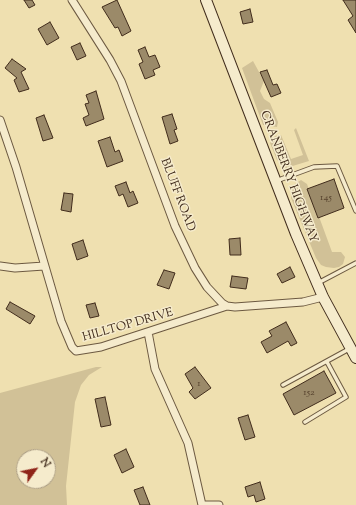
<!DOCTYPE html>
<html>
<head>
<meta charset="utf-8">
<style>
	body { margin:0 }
	#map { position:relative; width:356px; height:505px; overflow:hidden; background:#efe0b0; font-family:"Sorts Mill Goudy",serif }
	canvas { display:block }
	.north { position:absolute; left:16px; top:449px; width:40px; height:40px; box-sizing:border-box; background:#f5ebcc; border:1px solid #ad9f86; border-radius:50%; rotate:57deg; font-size:11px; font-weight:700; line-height:16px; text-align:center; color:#412c1c }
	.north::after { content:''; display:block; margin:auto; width:14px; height:18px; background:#8f2418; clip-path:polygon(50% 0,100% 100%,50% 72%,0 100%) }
</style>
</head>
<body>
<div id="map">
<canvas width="356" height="505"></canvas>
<div class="north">N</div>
</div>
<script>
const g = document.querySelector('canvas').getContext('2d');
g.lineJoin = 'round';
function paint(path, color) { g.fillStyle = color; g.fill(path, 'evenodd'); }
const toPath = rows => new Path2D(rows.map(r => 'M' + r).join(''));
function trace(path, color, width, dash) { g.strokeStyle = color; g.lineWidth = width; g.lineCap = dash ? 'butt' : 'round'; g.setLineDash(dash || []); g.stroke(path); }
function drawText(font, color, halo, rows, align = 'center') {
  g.font = font + ' "Sorts Mill Goudy",serif'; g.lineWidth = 3; g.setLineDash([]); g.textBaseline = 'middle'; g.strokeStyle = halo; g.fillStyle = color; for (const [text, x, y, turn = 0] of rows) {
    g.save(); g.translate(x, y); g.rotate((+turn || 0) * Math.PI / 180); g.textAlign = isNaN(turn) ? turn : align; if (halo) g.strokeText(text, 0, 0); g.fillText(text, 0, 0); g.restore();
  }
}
const green = toPath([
	[253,61,264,81,260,91,264,99,270,103,278,122,277,127,263,125,242,68],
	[296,128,309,161,286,168,277,160,270,143,275,136,281,135,291,159,303,155,294,130],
	[301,180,307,184,332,252,341,252,345,257,343,264,339,267,334,268,326,267,321,265,316,258,291,198,292,186],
	[96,367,102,367,89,375,81,385,75,402,66,486,67,505,0,505,0,393],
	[24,457,48,457,48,481,24,481]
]);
const building = toPath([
	[24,0,32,0,35,5,29,8,24,0],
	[117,0,131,31,122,36,118,27,115,28,102,7,117,0],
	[343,0,356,0,356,33,348,20,353,16,343,0],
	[250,9,253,22,243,24,240,12,250,9],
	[50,22,59,38,47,45,38,29,50,22],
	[80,43,86,56,77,60,71,47,80,43],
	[145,47,149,57,155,55,160,67,153,70,155,75,145,79,139,64,143,62,138,50,145,47],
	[12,59,26,69,21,72,29,89,19,92,14,80,17,78,5,68,12,59],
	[267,70,273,85,277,84,281,93,271,97,260,72,267,70],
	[96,91,104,119,86,126,83,118,89,115,85,104,89,103,86,95,96,91],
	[172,114,177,129,174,130,178,141,170,144,162,117,172,114],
	[44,115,53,138,43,141,36,118,44,115],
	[110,137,115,152,119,150,123,161,107,167,98,141,110,137],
	[334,179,344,208,318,218,307,189,334,179],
	[126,182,130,193,133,191,138,203,128,207,123,194,119,196,115,186,126,182],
	[64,193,73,194,71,212,61,210,64,193],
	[240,238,241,255,230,255,229,239,240,238],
	[83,240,88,256,77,260,72,244,83,240],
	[290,267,295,277,282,283,277,274,290,267],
	[164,270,175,273,169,289,157,285,164,270],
	[232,276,248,278,246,289,230,287,232,276],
	[10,302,35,316,30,324,6,309,10,302],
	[95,303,99,316,90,318,86,305,95,303],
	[286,322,297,343,291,346,288,341,267,353,261,342,272,336,269,331,286,322],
	[195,367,211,388,195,399,189,392,193,388,185,374,195,367],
	[324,371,336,393,294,415,283,394,324,371],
	[105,397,111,425,101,427,95,399,105,397],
	[248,415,255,437,245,440,238,418,248,415],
	[126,449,134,467,122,473,114,455,126,449],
	[260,482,265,499,256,502,254,495,248,497,245,487,260,482],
	[143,487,150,505,140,505,134,490,143,487]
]);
const service = toPath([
	[276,181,314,167,337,166,356,211],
	[318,283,356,263],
	[283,385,349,349],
	[305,422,346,397,327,362]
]);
const minor = toPath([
	[72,0,110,60,121,81,175,226,195,268,207,287,222,303,227,306,235,307,303,302,323,297],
	[0,120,16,167,61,321,72,347,76,351,101,347,227,306],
	[0,266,15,268,44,266],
	[148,332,155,369,188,443,202,505],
	[204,505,219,505]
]);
const secondary = toPath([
	[206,0,296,234,323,297,356,358]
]);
const numberNames = [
	["145",326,198],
	["1",199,384],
	["152",309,393]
];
const streetNames = [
	["CRANBERRY HIGHWAY",288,177,69],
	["BLUFF ROAD",177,195,69],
	["HILLTOP DRIVE",128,326,-16]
];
paint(green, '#d1c197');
paint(building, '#9b8a69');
trace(building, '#412c1c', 1);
trace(service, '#6c5941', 5.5);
trace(minor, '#6c5941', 9);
trace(secondary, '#412c1c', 12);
trace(service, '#f5ebcc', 3.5);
trace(minor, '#f5ebcc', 7);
trace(secondary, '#f5ebcc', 10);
drawText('10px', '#58442f', null, numberNames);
drawText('12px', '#412c1c', '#f5ebcc', streetNames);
</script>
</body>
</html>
